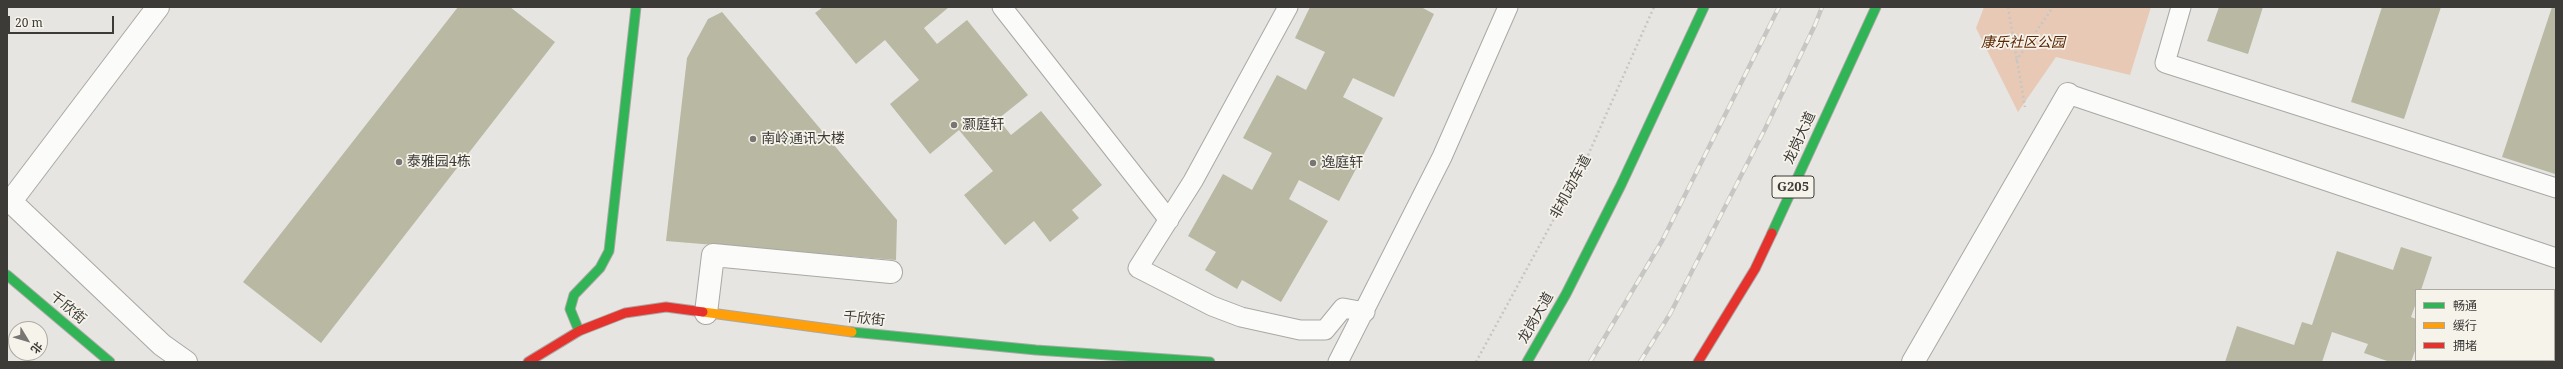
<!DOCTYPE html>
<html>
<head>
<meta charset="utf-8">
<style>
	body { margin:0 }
	#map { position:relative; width:2563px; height:369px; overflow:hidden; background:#e6e5e1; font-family:"Noto Serif","Noto Sans SC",serif }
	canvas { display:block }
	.frame { position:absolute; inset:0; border:8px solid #3c3b38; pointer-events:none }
	.legend { position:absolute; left:2415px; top:289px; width:140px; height:72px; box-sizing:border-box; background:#f6f3eb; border:1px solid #aca9a3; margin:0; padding:5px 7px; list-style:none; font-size:12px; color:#3c3b38 }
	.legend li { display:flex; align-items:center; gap:8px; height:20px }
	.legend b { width:20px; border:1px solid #aca9a3 }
	.north { position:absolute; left:8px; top:321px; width:40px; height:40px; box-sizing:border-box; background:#f6f3eb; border:1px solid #aca9a3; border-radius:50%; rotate:128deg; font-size:11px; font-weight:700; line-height:16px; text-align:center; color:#3c3b38 }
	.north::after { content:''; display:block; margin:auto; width:14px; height:18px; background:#787673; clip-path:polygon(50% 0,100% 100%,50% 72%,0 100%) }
	.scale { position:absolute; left:8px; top:16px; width:106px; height:18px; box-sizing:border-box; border:2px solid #3c3b38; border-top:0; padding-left:5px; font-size:12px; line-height:14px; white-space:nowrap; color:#3c3b38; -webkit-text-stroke:3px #f6f3eb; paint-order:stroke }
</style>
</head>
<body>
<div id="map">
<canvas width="2563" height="369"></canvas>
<div class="frame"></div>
<ul class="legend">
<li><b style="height:5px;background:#30b455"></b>畅通</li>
<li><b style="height:5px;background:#ff9f0a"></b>缓行</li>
<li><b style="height:5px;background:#e5322d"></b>拥堵</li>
</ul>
<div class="north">北</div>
<div class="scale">20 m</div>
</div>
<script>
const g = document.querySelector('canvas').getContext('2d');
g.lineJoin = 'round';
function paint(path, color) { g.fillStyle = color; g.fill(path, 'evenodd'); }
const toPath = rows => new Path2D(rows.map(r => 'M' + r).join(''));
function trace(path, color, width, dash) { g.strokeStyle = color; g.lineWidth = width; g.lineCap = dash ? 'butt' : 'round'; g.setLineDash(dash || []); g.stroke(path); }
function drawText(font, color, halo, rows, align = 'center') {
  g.font = font + ' "Noto Serif","Noto Sans SC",serif'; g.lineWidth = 3.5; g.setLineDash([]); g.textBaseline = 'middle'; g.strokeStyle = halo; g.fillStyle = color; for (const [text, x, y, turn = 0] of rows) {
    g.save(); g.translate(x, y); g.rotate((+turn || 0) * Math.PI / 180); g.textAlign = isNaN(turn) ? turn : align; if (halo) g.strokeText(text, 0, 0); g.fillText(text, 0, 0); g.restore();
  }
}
const green = toPath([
	[1984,7,2151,7,2130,75,2056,57,2018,112,1976,28]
]);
const building = toPath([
	[458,7,510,7,555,42,321,343,243,282],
	[823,7,949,7,924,28,937,44,967,20,1028,95,998,119,1011,135,1041,111,1102,185,1072,210,1079,218,1050,242,1034,221,1005,245,964,195,993,171,959,130,930,154,890,104,919,80,885,40,856,64,815,13],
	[1310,7,1421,7,1434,14,1394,97,1353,78,1343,97,1383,118,1339,201,1299,180,1289,199,1328,221,1281,302,1242,280,1237,289,1205,270,1216,252,1188,236,1223,174,1252,190,1272,153,1243,138,1277,75,1306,90,1325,52,1295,38],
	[2219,7,2263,7,2248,54,2207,41],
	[2382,7,2441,7,2404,119,2351,102],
	[2552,7,2556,7,2555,174,2502,157],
	[722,12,897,220,896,260,666,241,687,58,708,19],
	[2401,247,2432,257,2421,290,2416,290,2416,303,2411,317,2416,319,2416,348,2411,362,2390,362,2364,353,2368,344,2332,332,2322,362,2225,362,2237,326,2294,345,2302,322,2312,325,2337,251,2393,270]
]);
const path = toPath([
	[2008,7,2025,107],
	[2016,61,2053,7],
	[1476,362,1585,162,1654,7]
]);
const lane = toPath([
	[1002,7,1169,220],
	[1288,7,1193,181,1138,268,1212,306,1241,317,1300,330,1325,330,1343,308,1365,312],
	[2181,7,2165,63,2556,188],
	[2068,94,2556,258],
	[2554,319,2556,312],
	[1338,362,1442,157,1508,7],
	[2541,362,2541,360]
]);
const street = toPath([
	[7,198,162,345,186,362],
	[11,201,158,7],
	[706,313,713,255,891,272],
	[1913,362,2068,94]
]);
const fast = toPath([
	[1772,233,1876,7],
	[7,275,110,362],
	[579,331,570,309,574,295,600,268,609,251,636,7],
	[852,332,1036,350,1210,362],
	[1527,362,1566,294,1621,185,1704,7]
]);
const slow = toPath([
	[703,312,852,332]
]);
const jam = toPath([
	[528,362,579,331,625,313,666,307,703,312],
	[1698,362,1755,269,1772,233]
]);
const rail = toPath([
	[1590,362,1662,241,1779,7],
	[1640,362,1670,314,1765,129,1815,25,1822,7]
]);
const markers = [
	[954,125,4,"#787673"],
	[753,139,4,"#787673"],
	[399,162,4,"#787673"],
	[1313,163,4,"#787673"]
];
const shields = [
	[1793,187,42]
];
const shieldNames = [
	["G205",1793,187]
];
const parkNames = [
	["康乐社区公园",2023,43]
];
const poiNames = [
	["灏庭轩",962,125],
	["南岭通讯大楼",761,139],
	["泰雅园4栋",407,162],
	["逸庭轩",1321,163]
];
const streetNames = [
	["龙岗大道",1800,138,-65],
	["非机动车道",1571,187,-62],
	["千欣街",68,308,40],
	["龙岗大道",1536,318,-60],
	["千欣街",864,319,6]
];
paint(green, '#e8c9b6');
paint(building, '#b8b8a3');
trace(lane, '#aaa8a5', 21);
trace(street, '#aaa8a5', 24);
trace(fast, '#aaa8a5', 11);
trace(slow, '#aaa8a5', 11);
trace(jam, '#aaa8a5', 11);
trace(path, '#c6c6c5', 2.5, [2, 3]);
trace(lane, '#fbfbfa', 19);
trace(street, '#fbfbfa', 22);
trace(fast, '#30b455', 9);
trace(slow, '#ff9f0a', 9);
trace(jam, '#e5322d', 9);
trace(rail, '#c6c6c5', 4.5);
trace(rail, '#f6f3eb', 3, [9]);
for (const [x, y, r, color] of markers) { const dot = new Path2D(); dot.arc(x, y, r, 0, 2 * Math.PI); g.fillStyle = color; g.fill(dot); trace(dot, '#f6f3eb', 1.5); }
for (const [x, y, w] of shields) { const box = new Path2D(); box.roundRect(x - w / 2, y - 11, w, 22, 3); g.fillStyle = '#f6f3eb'; g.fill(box); trace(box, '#3c3b38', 1); }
drawText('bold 13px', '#3c3b38', null, shieldNames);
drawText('italic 14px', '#5a2500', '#f6f3eb', parkNames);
drawText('14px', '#3c3b38', '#f6f3eb', poiNames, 'left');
drawText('14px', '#3c3b38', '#f6f3eb', streetNames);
</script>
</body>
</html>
